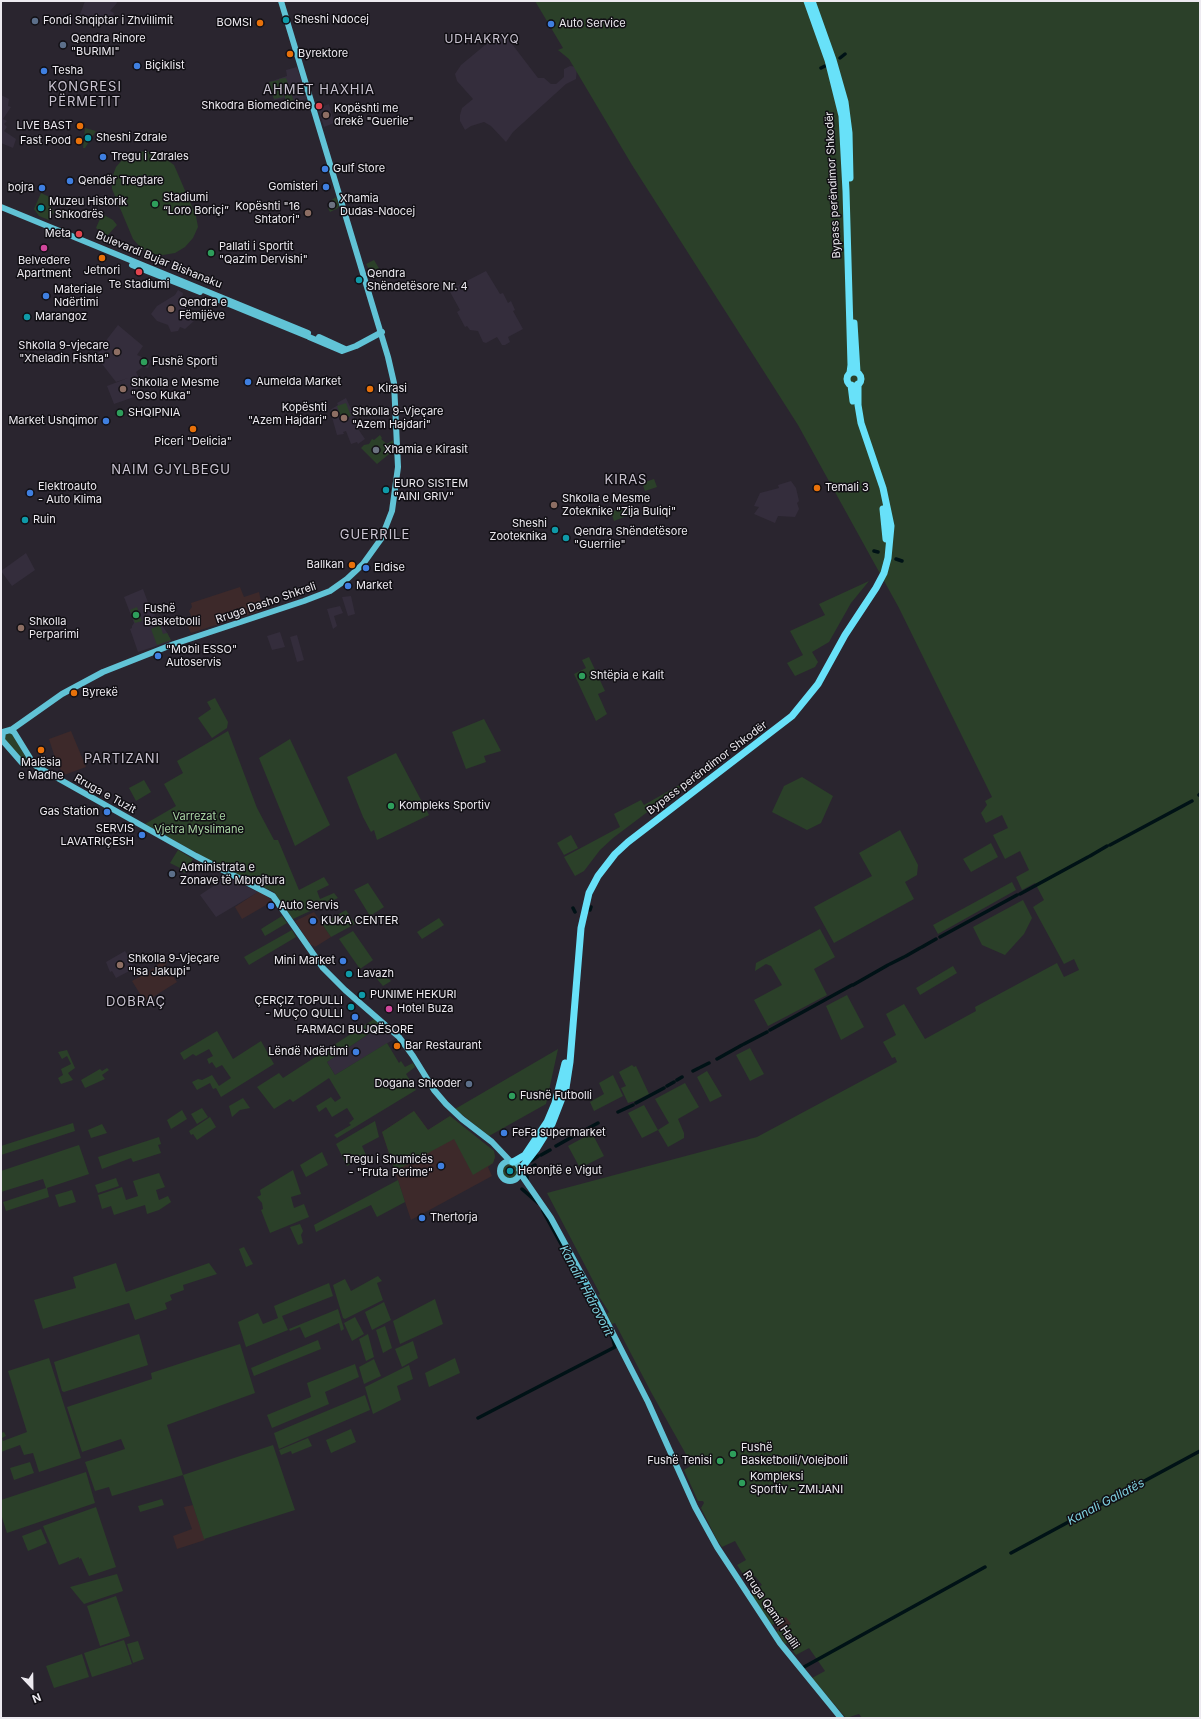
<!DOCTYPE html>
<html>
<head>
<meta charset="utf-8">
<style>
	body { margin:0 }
	#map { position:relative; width:1201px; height:1719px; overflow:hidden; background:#2a252f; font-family:Inter,sans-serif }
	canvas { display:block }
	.frame { position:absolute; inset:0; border:2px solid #edeaf0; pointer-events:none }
	.north { position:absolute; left:12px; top:1667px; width:40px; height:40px; -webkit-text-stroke:3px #110f14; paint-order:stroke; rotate:158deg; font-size:11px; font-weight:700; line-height:16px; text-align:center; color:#edeaf0 }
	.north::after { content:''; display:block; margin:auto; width:14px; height:18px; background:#edeaf0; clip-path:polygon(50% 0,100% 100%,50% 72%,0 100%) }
</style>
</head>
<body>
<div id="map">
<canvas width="1201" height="1719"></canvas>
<div class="frame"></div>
<div class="north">N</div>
</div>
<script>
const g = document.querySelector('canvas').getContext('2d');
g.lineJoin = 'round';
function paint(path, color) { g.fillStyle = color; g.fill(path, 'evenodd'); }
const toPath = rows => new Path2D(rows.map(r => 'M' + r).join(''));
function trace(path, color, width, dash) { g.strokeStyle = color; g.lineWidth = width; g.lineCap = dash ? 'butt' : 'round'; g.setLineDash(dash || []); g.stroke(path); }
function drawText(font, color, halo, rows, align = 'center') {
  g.font = font + ' Inter,sans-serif'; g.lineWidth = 3; g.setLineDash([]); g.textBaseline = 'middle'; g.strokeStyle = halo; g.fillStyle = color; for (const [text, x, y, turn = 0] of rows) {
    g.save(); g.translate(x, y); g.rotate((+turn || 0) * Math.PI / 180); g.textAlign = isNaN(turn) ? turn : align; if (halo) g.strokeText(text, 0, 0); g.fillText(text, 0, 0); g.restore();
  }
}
const commercial = toPath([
	[240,587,244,597,259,592,263,610,191,633,185,621,192,618,189,611,192,607,191,603],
	[71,731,86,767,64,775,56,761,49,739],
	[259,891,273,901,242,919,235,907],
	[314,912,331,937,315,947,310,944,295,921],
	[165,954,167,963,165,964,177,982,145,1002,132,981,150,971,162,961,162,956],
	[414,1111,428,1130,450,1116,494,1151,495,1157,493,1163,488,1167,492,1176,411,1220,382,1132],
	[193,1505,205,1540,177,1549,173,1536,192,1529,184,1507],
	[818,1599,808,1614,778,1631,774,1623]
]);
const built = toPath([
	[85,1,116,1,117,3,110,11,114,13,110,21,105,19,97,28,78,20],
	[502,31,538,78,544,78,551,84,556,84,564,77,564,69,570,66,577,67,576,79,566,84,513,132,506,142,491,126,484,122,471,126,465,130,460,121,460,115,462,108,473,99,457,81,455,74,461,65],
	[297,67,307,99,286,104,285,98,274,100,269,82,287,76,286,70],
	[1,95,9,99,8,106,11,107,3,119,7,121,4,124,7,127,4,131,16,139,13,148,1,143],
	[329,104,334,123,324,127,318,108],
	[486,271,500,294,503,293,508,303,511,301,515,310,513,311,523,329,508,337,510,342,505,345,502,345,497,337,486,343,483,342,478,331,470,330,467,326,465,327,457,312,460,310,449,290],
	[178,290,183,293,182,298,194,321,185,329,180,327,178,331,171,332,168,325,157,321,151,314,157,306,175,295],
	[118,325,143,346,137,355,151,361,148,368,143,367,136,372,143,386,132,391,134,397,114,404,107,386,128,378,116,382,95,355,101,350,101,347],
	[346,398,354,415,356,426,365,439,358,444,357,442,351,444,346,431,343,432,344,434,337,435,330,410,338,405,337,403],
	[791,481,796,488,799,501,797,503,799,509,795,517,778,516,775,523,754,514,759,507,754,506,760,493,779,488,778,485],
	[26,553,35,570,12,586,1,571],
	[143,589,150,608,168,634,171,641,138,652,130,629,132,628,132,626,134,623,124,597],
	[351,596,355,614,348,616,342,597],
	[340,606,343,613,334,616,337,626,333,629,327,609],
	[280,632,285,647,272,650,267,636],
	[297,635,304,660,297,662,290,637],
	[227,877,258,892,216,917,200,895],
	[125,951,135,968,116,978,112,971,110,972,106,962],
	[382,1025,396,1038,335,1075,327,1062]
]);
const green = toPath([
	[535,1,1200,1,1200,1718,862,1718,859,1714,846,1718,812,1678,825,1671,809,1648,796,1655,787,1643,785,1644,776,1632,791,1624,786,1617,772,1625,750,1593,762,1585,755,1576,747,1580,737,1565,746,1560,735,1541,722,1547,717,1540,701,1508,704,1503,703,1501,698,1501,684,1470,692,1465,651,1392,615,1323,612,1324,607,1314,609,1312,598,1295,600,1294,547,1193,757,1137,897,1062,895,1057,892,1058,883,1042,896,1035,886,1014,904,1004,925,1039,976,1011,975,1007,1057,963,1064,977,1079,970,1074,959,1064,964,1033,907,1044,900,1035,883,1022,890,1016,877,1029,870,1020,851,1005,859,993,835,1008,828,1002,815,986,823,981,813,987,805,985,801,992,797,899,608,798,425,632,165,569,59,558,50,563,48],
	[286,78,294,102,287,104,279,79],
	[279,80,283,97,274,99,269,82],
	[85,128,96,131,85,148,83,148],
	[145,151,159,154,174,165,196,216,198,227,193,238,185,247,175,253,163,255,151,254,141,248,133,239,112,189,112,178,116,167,124,158,133,153],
	[41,193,54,199,50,205,54,212,49,220,39,216,34,209],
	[336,197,339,205,338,208,330,212,328,208,329,202],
	[102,214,113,220,117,225,107,236,96,228],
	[374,260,383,275,375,279,366,264],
	[346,403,351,416,342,420,337,406],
	[380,435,382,438,381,439,387,444,393,440,394,450,377,464,361,448,364,445,369,444,372,439,374,440],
	[654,479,657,487,645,491,642,483],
	[626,506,629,515,614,521,611,512],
	[869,581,851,603,829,642,812,652,818,662,815,667,795,676,787,663,803,655,790,631,825,615,819,604],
	[137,607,142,621,135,623,130,610],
	[160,625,163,634,167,633,171,640,157,645,151,629],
	[589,657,605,691,598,694,607,714,596,721,574,674,586,668,582,660],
	[215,698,228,722,227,728,212,738,198,718,211,709,207,702],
	[484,719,501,751,484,756,486,762,466,769,452,732],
	[228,731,257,808,274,840,278,840,299,890,324,877,329,885,317,891,320,899,334,893,338,898,293,919,274,892,227,870,145,824,176,806,164,784,183,773,177,761],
	[11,732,27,759,26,761,24,761,4,740,4,735],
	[290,739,330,825,295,846,259,758],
	[396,753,429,815,377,840,374,830,371,832,363,817,347,777],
	[695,776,613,838,600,850,584,871,575,876,564,857,620,827,614,814,641,800,644,805],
	[802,777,833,796,821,823,807,830,772,812,784,786],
	[144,780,151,792,136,801,129,788],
	[900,830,918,865,917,875,905,882,914,899,834,943,814,907,872,876,859,853],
	[571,835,578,848,564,855,557,843],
	[991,843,998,857,971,872,963,859],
	[178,850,193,859,185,873,179,869,180,868,170,863],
	[1012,882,1016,890,938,934,933,925],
	[368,883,384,907,370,916,354,890],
	[1023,900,1032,918,1024,934,1005,955,982,945,973,927],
	[346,910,355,924,331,937,322,924],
	[282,916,287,923,265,936,261,929],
	[439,918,444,925,422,939,417,932],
	[820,929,835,957,814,969,827,995,768,1026,754,1000,782,985,771,966,766,964,755,971,756,963],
	[292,930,296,937,249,965,244,957],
	[353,931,373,960,360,969,339,939],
	[953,966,957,973,920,995,916,988],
	[379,969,391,981,383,986,372,973],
	[847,995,864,1027,841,1040,826,1006],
	[374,1019,382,1025,327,1062,335,1075,387,1043,399,1063,401,1061,405,1067,413,1063,415,1067,406,1074,416,1090,337,1138,334,1135,351,1125,349,1123,354,1119,347,1108,332,1117,326,1107,319,1112,316,1106,318,1105,331,1097,335,1102,341,1098,329,1078,293,1102,290,1099,274,1109,257,1087,279,1073,283,1078],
	[217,1031,233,1059,261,1041,274,1064,221,1097,216,1088,213,1089,210,1083,197,1090,192,1082,198,1079,202,1080,212,1075,219,1086,231,1078,222,1065,216,1068,212,1062,209,1064,207,1059,213,1056,209,1049,196,1056,193,1054,184,1060,180,1053],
	[750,1048,764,1074,750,1081,736,1055],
	[558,1049,546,1104,489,1136,455,1109],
	[67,1050,75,1068,68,1073,73,1080,61,1084,58,1078,63,1075,61,1069,71,1064,67,1056,62,1059,58,1052],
	[632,1065,634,1067,636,1066,649,1094,635,1101,628,1103,621,1088,626,1086,619,1072],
	[107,1068,109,1070,102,1075,105,1079,85,1088,81,1080,100,1069,102,1071],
	[707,1071,722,1096,710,1102,697,1077],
	[613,1075,623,1096,594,1111,590,1102,604,1094,599,1083],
	[685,1083,699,1107,678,1119,684,1133,684,1138,668,1147,658,1130,669,1123,655,1099],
	[243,1098,250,1108,240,1110,232,1117,229,1106],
	[644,1105,658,1130,642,1138,628,1113],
	[202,1108,208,1117,197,1124,191,1114],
	[182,1110,187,1119,171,1129,167,1120],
	[414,1111,428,1130,450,1116,494,1151,495,1157,493,1163,473,1175,454,1139,395,1171,382,1132],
	[210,1117,216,1127,197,1140,193,1134,191,1135,189,1131],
	[375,1121,379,1137,362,1146,366,1155,347,1166,336,1144],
	[73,1123,75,1131,1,1155,1,1146],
	[102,1124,107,1133,91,1138,88,1130],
	[592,1133,604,1156,580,1168,568,1146],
	[159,1137,161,1144,158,1145,161,1153,133,1162,131,1158,102,1169,98,1157],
	[79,1145,89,1174,47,1188,49,1197,6,1211,3,1202,46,1188,43,1179,1,1192,1,1171],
	[322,1152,328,1165,306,1177,300,1165],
	'502 1172a8 8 0 1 1 16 0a8 8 0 1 1-16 0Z',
	[293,1170,301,1194,291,1197,294,1208,304,1204,309,1217,270,1233,261,1210,263,1209,262,1203,257,1197,261,1195,260,1190],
	[159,1173,165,1187,156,1190,159,1200,168,1196,171,1202,159,1210,147,1214,145,1205,114,1215,111,1206,102,1209,98,1195,122,1187,126,1200,138,1196,133,1181],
	[116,1178,119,1186,98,1193,95,1185],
	[398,1180,405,1202,377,1217,371,1205,316,1232,314,1225],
	[72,1190,76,1202,59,1207,55,1195],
	[300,1224,303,1231,301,1235,303,1243,298,1245,290,1227],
	[244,1247,253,1264,246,1267,239,1249],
	[116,1263,126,1292,209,1263,217,1274,183,1285,184,1290,170,1295,172,1300,165,1303,167,1309,135,1320,129,1303,43,1329,34,1300,76,1288,73,1277],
	[378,1276,382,1281,377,1283,383,1300,345,1319,343,1318,333,1285,345,1279,351,1291],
	[329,1283,333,1296,282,1316,288,1330,246,1347,238,1322,258,1313,263,1324,278,1318,274,1306],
	[435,1299,443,1324,400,1344,393,1321],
	[384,1302,391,1320,372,1330,365,1312],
	[338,1309,344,1329,341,1331,339,1323,305,1338,300,1327,290,1331,289,1329],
	[355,1317,364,1334,352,1341,344,1323],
	[385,1326,392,1348,383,1353,376,1330],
	[139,1334,148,1365,64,1392,62,1391,54,1362],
	[368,1334,374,1357,366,1361,359,1339],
	[318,1340,321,1349,254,1376,251,1368],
	[413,1341,418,1358,402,1367,395,1349],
	[240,1344,255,1393,167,1425,183,1475,273,1445,295,1510,204,1539,183,1475,112,1496,109,1487,95,1491,85,1462,125,1449,121,1439,82,1452,67,1407,152,1379,151,1373],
	[49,1358,81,1458,39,1472,33,1453,24,1455,20,1445,1,1452,1,1433,4,1432,6,1436,2,1438,3,1441,27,1432,8,1371],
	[455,1358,460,1373,429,1387,425,1373],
	[374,1359,381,1376,364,1384,359,1367],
	[355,1364,359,1377,325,1392,329,1404,272,1428,267,1415,311,1397,307,1383],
	[409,1365,413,1379,397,1386,401,1400,373,1414,365,1387],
	[365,1395,370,1410,279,1449,274,1433],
	[351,1429,356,1442,331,1453,326,1440],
	[308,1438,312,1446,292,1454,291,1451,281,1455,279,1450],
	[30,1462,34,1473,14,1480,10,1468],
	[86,1472,95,1503,7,1533,1,1514,1,1500],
	[162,1499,164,1505,140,1512,138,1506],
	[96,1507,116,1567,89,1576,81,1558,79,1559,79,1557,59,1565,43,1526],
	[41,1529,47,1543,28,1551,22,1536],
	[117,1574,123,1591,84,1604,70,1587],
	[116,1596,130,1636,100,1646,87,1606],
	[124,1640,132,1664,92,1677,84,1653],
	[138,1641,144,1659,133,1663,127,1644],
	[82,1654,89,1677,54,1688,46,1666]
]);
const canal = toPath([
	[840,58,845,54],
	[821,68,825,66],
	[874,551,878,552],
	[896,559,902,561],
	[1199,795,1200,794],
	[1110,845,1192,801],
	[1090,856,1107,846],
	[1020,894,1088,857],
	[573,908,575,912],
	[590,910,591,907],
	[940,937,1017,895],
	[922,947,936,939],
	[906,956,920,948],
	[890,964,904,957],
	[853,985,888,965],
	[770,1030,852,985],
	[744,1044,767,1032],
	[717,1059,742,1045],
	[701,1067,709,1063],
	[693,1071,699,1068],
	[677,1080,682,1077],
	[667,1086,674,1082],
	[636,1103,664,1088],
	[618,1112,633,1105],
	[574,1136,598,1123],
	[556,1146,572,1137],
	[541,1155,550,1150],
	[531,1161,538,1156],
	[527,1179,527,1170,535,1165],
	[522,1189,538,1203],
	[478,1418,615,1347,613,1339,543,1211],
	[1011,1553,1200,1451],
	[804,1667,985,1567]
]);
const major = toPath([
	[1,207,308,333],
	[132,265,200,292],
	[219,300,307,336],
	[309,337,342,351,356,346,382,332],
	[319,337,345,349],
	[10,730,14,732,30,758,30,761,27,764,23,764,2,740,3,732,10,730],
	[11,730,62,694,103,672,174,644,304,601,330,591,347,579,363,564,381,539,392,511,398,467,394,383,388,357,281,1],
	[30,760,36,766,196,856,273,896,323,968,345,990,399,1037,413,1056,434,1090,446,1104,462,1119,492,1142,511,1162],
	'500 1171a10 10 0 1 1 20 0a10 10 0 1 1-20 0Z',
	[520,1173,551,1218,601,1310,648,1402,695,1507,717,1547,780,1643,841,1718]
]);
const highway = toPath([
	[807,1,828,60,842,116,846,191,851,365,850,373],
	[812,1,833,60,845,102,849,133,850,178],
	[854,323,857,372],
	'847 379a7 7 0 1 1 14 0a7 7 0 1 1-14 0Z',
	[851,385,853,401],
	[883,509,886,539],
	[513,1162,525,1155,547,1122,555,1103,565,1063],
	[520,1170,537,1148,552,1124,566,1088,570,1062,581,928,589,893,598,876,615,854,628,842,792,716,818,684,845,635,876,588,884,573,888,558,891,526,883,488,861,423,858,405,858,384]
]);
const markers = [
	[286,20,4,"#0f9aa8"],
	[35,21,4,"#5c6f8a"],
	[260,23,4,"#e8710a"],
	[551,24,4,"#3f7fe0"],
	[63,45,4,"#5c6f8a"],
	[290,54,4,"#e8710a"],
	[137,66,4,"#3f7fe0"],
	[44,71,4,"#3f7fe0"],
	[319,106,4,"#e0444e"],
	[326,115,4,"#8d6e63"],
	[80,126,4,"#e8710a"],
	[88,138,4,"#0f9aa8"],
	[79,141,4,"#e8710a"],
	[103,157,4,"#3f7fe0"],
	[325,169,4,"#3f7fe0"],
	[70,181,4,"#3f7fe0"],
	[326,187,4,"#3f7fe0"],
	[42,188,4,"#3f7fe0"],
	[155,204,4,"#2e9e5b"],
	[332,205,4,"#6b7280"],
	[41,208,4,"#0f9aa8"],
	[308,213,4,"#8d6e63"],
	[79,234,4,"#e0444e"],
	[44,248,4,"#d1479c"],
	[211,253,4,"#2e9e5b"],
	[102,258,4,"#e8710a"],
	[139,272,4,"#e0444e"],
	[359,280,4,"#0f9aa8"],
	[46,296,4,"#3f7fe0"],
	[171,309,4,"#8d6e63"],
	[27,317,4,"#0f9aa8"],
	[117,352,4,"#8d6e63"],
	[144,362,4,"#2e9e5b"],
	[248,382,4,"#3f7fe0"],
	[123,389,4,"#8d6e63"],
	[370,389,4,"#e8710a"],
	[120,413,4,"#2e9e5b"],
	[335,414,4,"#8d6e63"],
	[344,418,4,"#8d6e63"],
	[106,421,4,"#3f7fe0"],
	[193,429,4,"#e8710a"],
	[376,450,4,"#6b7280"],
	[817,488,4,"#e8710a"],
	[386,490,4,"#0f9aa8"],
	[30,493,4,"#3f7fe0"],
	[554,505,4,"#8d6e63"],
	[25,520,4,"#0f9aa8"],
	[555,530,4,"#0f9aa8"],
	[566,538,4,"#0f9aa8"],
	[352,565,4,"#e8710a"],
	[366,568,4,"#3f7fe0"],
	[348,586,4,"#3f7fe0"],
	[136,615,4,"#2e9e5b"],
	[21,628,4,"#8d6e63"],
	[158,656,4,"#3f7fe0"],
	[582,676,4,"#2e9e5b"],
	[74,693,4,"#e8710a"],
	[41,750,4,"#e8710a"],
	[391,806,4,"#2e9e5b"],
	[107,812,4,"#3f7fe0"],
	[142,835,4,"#3f7fe0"],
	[172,874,4,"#5c6f8a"],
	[271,906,4,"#3f7fe0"],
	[313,921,4,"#3f7fe0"],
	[343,961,4,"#3f7fe0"],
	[120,965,4,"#8d6e63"],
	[349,974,4,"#0f9aa8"],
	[362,995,4,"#0f9aa8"],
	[351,1007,4,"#0f9aa8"],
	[389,1009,4,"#d1479c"],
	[355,1017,4,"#3f7fe0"],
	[397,1046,4,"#e8710a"],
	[356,1052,4,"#3f7fe0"],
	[469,1084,4,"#5c6f8a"],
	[512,1096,4,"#2e9e5b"],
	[504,1133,4,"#3f7fe0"],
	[441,1166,4,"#3f7fe0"],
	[510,1171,4,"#0f9aa8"],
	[422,1218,4,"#3f7fe0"],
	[733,1454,4,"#2e9e5b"],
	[720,1461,4,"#2e9e5b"],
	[742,1483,4,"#2e9e5b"]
];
const poiNames = [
	["Sheshi Ndocej",294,20],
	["Fondi Shqiptar i Zhvillimit",43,21],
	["BOMSI",252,23,"right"],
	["Auto Service",559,24],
	["Qendra Rinore",71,39],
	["\"BURIMI\"",71,52],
	["Byrektore",298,54],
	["Biçiklist",145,66],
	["Tesha",52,71],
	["Shkodra Biomedicine",311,106,"right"],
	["Kopështi me",334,109],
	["drekë \"Guerile\"",334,122],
	["LIVE BAST",72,126,"right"],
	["Sheshi Zdrale",96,138],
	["Fast Food",71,141,"right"],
	["Tregu i Zdrales",111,157],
	["Gulf Store",333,169],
	["Qendër Tregtare",78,181],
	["Gomisteri",318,187,"right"],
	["bojra",34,188,"right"],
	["Stadiumi",163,198],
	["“Loro Boriçi”",163,211],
	["Xhamia",340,199],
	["Dudas-Ndocej",340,212],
	["Muzeu Historik",49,202],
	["i Shkodrës",49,215],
	["Kopështi \"16",300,207,"right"],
	["Shtatori\"",300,220,"right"],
	["Meta",71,234,"right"],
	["Pallati i Sportit",219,247],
	["\"Qazim Dervishi\"",219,260],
	["Belvedere",44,261,"center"],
	["Apartment",44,274,"center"],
	["Jetnori",102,271,"center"],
	["Qendra",367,274],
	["Shëndetësore Nr. 4",367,287],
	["Te Stadiumi",139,285,"center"],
	["Materiale",54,290],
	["Ndërtimi",54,303],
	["Qendra e",179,303],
	["Fëmijëve",179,316],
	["Marangoz",35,317],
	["Shkolla 9-vjecare",109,346,"right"],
	["\"Xheladin Fishta\"",109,359,"right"],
	["Fushë Sporti",152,362],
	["Aumelda Market",256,382],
	["Shkolla e Mesme",131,383],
	["\"Oso Kuka\"",131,396],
	["Kirasi",378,389],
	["Kopështi",327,408,"right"],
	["\"Azem Hajdari\"",327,421,"right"],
	["Shkolla 9-Vjeçare",352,412],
	["\"Azem Hajdari\"",352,425],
	["SHQIPNIA",128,413],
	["Market Ushqimor",98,421,"right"],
	["Piceri \"Delicia\"",193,442,"center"],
	["Xhamia e Kirasit",384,450],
	["EURO SISTEM",394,484],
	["\"AINI GRIV\"",394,497],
	["Elektroauto",38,487],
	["- Auto Klima",38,500],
	["Temali 3",825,488],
	["Shkolla e Mesme",562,499],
	["Zoteknike \"Zija Buliqi\"",562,512],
	["Ruin",33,520],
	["Sheshi",547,524,"right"],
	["Zooteknika",547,537,"right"],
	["Qendra Shëndetësore",574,532],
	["\"Guerrile\"",574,545],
	["Ballkan",344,565,"right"],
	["Eldise",374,568],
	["Market",356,586],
	["Fushë",144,609],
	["Basketbolli",144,622],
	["Shkolla",29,622],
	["Perparimi",29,635],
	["\"Mobil ESSO\"",166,650],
	["Autoservis",166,663],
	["Shtëpia e Kalit",590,676],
	["Byrekë",82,693],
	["Malësia",41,763,"center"],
	["e Madhe",41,776,"center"],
	["Kompleks Sportiv",399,806],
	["Gas Station",99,812,"right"],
	["SERVIS",134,829,"right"],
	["LAVATRIÇESH",134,842,"right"],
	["Administrata e",180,868],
	["Zonave të Mbrojtura",180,881],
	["Auto Servis",279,906],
	["KUKA CENTER",321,921],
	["Shkolla 9-Vjeçare",128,959],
	["\"Isa Jakupi\"",128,972],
	["Mini Market",335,961,"right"],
	["Lavazh",357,974],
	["PUNIME HEKURI",370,995],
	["ÇERÇIZ TOPULLI",343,1001,"right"],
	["- MUÇO QULLI",343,1014,"right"],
	["Hotel Buza",397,1009],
	["FARMACI BUJQËSORE",355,1030,"center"],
	["Bar Restaurant",405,1046],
	["Lëndë Ndërtimi",348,1052,"right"],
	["Dogana Shkoder",461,1084,"right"],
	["Fushë Futbolli",520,1096],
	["FeFa supermarket",512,1133],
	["Tregu i Shumicës",433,1160,"right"],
	["- \"Fruta Perime\"",433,1173,"right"],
	["Heronjtë e Vigut",518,1171],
	["Thertorja",430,1218],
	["Fushë",741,1448],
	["Basketbolli/Volejbolli",741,1461],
	["Fushë Tenisi",712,1461,"right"],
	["Kompleksi",750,1477],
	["Sportiv - ZMIJANI",750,1490]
];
const streetNames = [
	["Bypass perëndimor Shkodër",833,185,-93],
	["Bulevardi Bujar Bishanaku",159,260,22],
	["Rruga Dasho Shkreli",266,603,-19],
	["Bypass perëndimor Shkodër",707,768,-37],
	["Rruga e Tuzit",105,794,29],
	["Rruga Qamil Halili",771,1610,56]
];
const parkNames = [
	["Varrezat e",199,817],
	["Vjetra Myslimane",199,830]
];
const neighbourhoodNames = [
	["UDHAKRYQ",482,39]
];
const waterNames = [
	["Kanali i Hidrovorit",586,1291,62],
	["Kanali Gallatës",1106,1502,-28]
];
const quarterNames = [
	["KONGRESI",85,87],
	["PËRMETIT",85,102],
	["AHMET HAXHIA",319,90],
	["NAIM GJYLBEGU",171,470],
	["KIRAS",626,480],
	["GUERRILE",375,535],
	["PARTIZANI",122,759],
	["DOBRAÇ",136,1002]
];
paint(commercial, '#3d292a');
paint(built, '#342d3c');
paint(green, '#2b4029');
trace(canal, '#001216', 3.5);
trace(major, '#61c3d6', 6);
trace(highway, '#68e1f9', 7);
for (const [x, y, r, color] of markers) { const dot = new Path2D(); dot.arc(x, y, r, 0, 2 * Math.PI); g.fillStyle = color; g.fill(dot); trace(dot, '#110f14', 1.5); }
drawText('11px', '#edeaf0', '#110f14', poiNames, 'left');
drawText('11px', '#edeaf0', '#110f14', streetNames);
drawText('11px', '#a8d5a3', '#110f14', parkNames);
g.letterSpacing = '1px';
drawText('12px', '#cac4d1', '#110f14', neighbourhoodNames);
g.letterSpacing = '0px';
drawText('italic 12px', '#7fd1df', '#110f14', waterNames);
g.letterSpacing = '1px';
drawText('13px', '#cac4d1', '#110f14', quarterNames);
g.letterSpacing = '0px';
</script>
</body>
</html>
